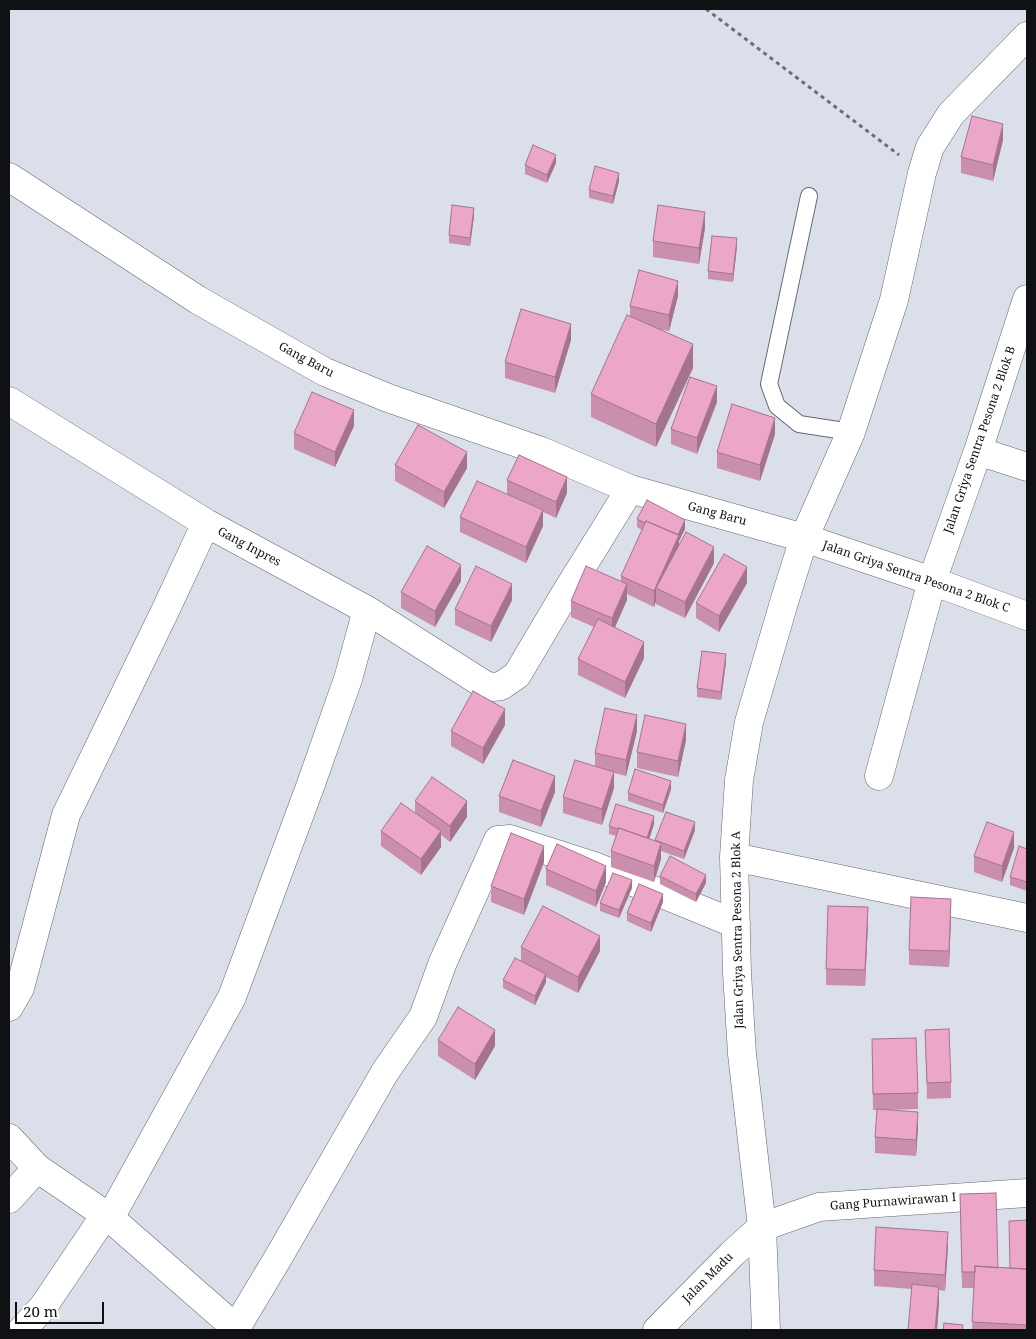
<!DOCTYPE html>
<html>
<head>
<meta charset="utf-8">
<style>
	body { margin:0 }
	#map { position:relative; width:1036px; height:1339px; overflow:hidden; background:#dadfea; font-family:"Noto Serif",serif }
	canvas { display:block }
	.frame { position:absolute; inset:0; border:10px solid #0f1115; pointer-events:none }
	.scale { position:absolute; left:15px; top:1302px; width:89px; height:22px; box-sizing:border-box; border:2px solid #0f1115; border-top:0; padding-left:6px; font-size:15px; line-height:18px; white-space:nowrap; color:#0f1115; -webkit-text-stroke:4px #fff; paint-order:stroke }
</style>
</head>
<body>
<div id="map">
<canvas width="1036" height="1339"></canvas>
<div class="frame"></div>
<div class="scale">20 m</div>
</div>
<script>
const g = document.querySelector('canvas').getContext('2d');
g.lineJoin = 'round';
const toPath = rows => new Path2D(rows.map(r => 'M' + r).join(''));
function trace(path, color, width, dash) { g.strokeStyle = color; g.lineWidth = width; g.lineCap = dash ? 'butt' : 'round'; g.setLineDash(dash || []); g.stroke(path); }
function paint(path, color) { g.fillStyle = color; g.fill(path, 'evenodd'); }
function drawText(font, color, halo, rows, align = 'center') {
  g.font = font + ' "Noto Serif",serif'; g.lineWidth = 4; g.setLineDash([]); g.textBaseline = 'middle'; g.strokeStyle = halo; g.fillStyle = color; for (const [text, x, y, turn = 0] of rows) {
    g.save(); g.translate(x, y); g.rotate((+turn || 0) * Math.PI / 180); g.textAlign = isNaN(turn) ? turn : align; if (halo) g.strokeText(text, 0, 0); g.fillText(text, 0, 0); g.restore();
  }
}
const path = toPath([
	[706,9,899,155]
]);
const service = toPath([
	[809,196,769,384,777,406,799,424,851,432]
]);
const minor = toPath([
	[9,177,198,300,325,372,388,398,541,451,630,489,804,538,932,581,1027,616],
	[9,401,206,523,367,610,485,685,493,687,501,686,517,675,562,599,630,489],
	[978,451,1027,467],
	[879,776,932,581,978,451,1027,299],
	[734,857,1027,918],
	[9,1007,20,988,66,815,166,609,206,523],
	[9,1138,37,1168,110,1218,238,1330],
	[9,1199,37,1168],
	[110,1218,232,997,311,784,348,679,367,610],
	[236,1328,278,1258,385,1072,423,1017,443,962,498,840,510,839,594,866,736,924],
	[22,1330,43,1307,105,1215],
	[766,1330,762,1227,742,1054,737,973,734,857,739,780,749,722,785,599,804,538,851,432,894,300,922,173,930,147,951,114,1027,36]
]);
const tertiary = toPath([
	[657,1330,733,1253,762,1227,819,1207,1027,1193]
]);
const wall = toPath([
	[1003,140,993,181,961,173,961,157],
	[556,163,547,183,525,174,525,165],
	[619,181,613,204,589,198,589,190],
	[474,216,470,246,449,243,449,235],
	[705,228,699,264,653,257,653,241],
	[737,246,733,282,708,279,708,271],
	[678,296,669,331,658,329,693,368,656,447,591,417,591,394,630,316,630,306],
	[571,340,555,393,505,378,505,362],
	[717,402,697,454,671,444,671,429],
	[354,426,335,467,294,449,294,433],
	[775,434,760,481,717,468,717,452],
	[395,465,467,468,444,508,395,481],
	[507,480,567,493,556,518,543,512,543,526,526,563,460,532,460,517,507,494],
	[637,519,685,529,679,541,679,546,714,563,685,618,656,604,656,601,654,607,627,594,627,600,615,627,644,658,625,698,578,675,578,659,594,627,571,617,571,601,621,581,621,576,642,530,637,527],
	[461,581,435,627,401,608,401,592],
	[747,583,719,632,696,618,696,603],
	[512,600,491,642,455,625,455,609],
	[726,662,721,700,697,697,697,688],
	[505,725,483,764,451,746,451,731],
	[637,731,626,776,614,773,614,788,602,825,563,813,563,797,595,766,595,753],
	[686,740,678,777,637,768,637,752],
	[671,789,663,813,628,801,628,793],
	[555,792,541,827,499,812,499,796],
	[415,801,467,817,450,842,441,835,441,847,421,875,381,846,381,831,415,813],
	[654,824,649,839,655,841,695,830,684,859,661,851,661,859,654,882,611,867,611,851,616,836,609,834,609,826],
	[1014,848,1002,882,974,872,974,856],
	[1027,849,1027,891,1010,885,1010,877],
	[544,862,524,915,491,902,491,886],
	[546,869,606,882,596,907,546,885],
	[660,876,706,883,696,902,660,884],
	[632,888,619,918,600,911,600,903],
	[663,902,651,932,627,921,627,913],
	[951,915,949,967,909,965,909,950],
	[868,923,865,986,826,985,826,969],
	[521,947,600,951,578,993,546,977,546,982,535,1005,503,988,503,980,521,962],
	[925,1030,951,1082,951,1098,927,1099],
	[872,1039,918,1093,918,1109,889,1110,918,1128,916,1156,875,1153,875,1137,877,1110,873,1110],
	[438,1040,495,1046,475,1080,438,1056],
	[960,1194,998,1268,1009,1268,1027,1220,1027,1330,972,1330,974,1288,962,1288],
	[948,1247,945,1291,939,1290,939,1303,937,1330,908,1330,912,1289,874,1286,874,1270]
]);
const shadedWall = toPath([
	[1003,124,1003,140,993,181,993,165],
	[556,155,556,163,547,183,547,175],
	[619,173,619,181,613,204,613,196],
	[474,208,474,216,470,246,470,238],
	[705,212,705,228,699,264,699,248],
	[737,238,737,246,733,282,733,274],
	[678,281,678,296,669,331,669,315],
	[571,324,571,340,555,393,555,377],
	[693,344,693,368,656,447,656,424],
	[717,386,717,402,697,454,697,438],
	[354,410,354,426,335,467,335,452],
	[775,418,775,434,760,481,760,465],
	[467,452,467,468,444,508,444,492],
	[567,477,567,493,556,518,556,502],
	[543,510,543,526,526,563,526,547],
	[685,520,685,529,679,541,679,551,656,588,656,601,654,607,654,591,675,540],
	[714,547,714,563,685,618,685,602],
	[461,565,461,581,435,627,435,611],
	[747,567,747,583,719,632,719,616],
	[512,584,512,600,491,642,491,626],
	[627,584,627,600,612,634,612,618],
	[644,642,644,658,625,698,625,682],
	[726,654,726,662,721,700,721,692],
	[505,709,505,725,483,764,483,748],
	[637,715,637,731,626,776,626,760],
	[686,724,686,740,678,777,678,761],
	[614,772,614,788,602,825,602,809],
	[555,776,555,792,541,827,541,811],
	[671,781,671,789,663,813,663,805],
	[467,801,467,817,450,842,450,826],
	[654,816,654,824,647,846,647,838],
	[695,822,695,830,684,859,684,851],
	[441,831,441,847,421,875,421,859],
	[1014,832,1014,848,1002,882,1002,866],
	[661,843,661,859,654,882,654,866],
	[544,846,544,862,524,915,524,899],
	[606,866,606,882,596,907,596,891],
	[706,875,706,883,696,902,696,894],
	[632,880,632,888,619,918,619,910],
	[663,894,663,902,651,932,651,923],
	[951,899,951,915,949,967,949,951],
	[868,907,868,923,865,986,865,970],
	[600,936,600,951,578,993,578,977],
	[546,974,546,982,535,1005,535,996],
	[495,1030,495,1046,475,1080,475,1064],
	[918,1112,918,1128,916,1156,916,1140],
	[948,1232,948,1247,945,1291,945,1275],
	[939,1287,939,1303,937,1330,935,1330]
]);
const building = toPath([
	[972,116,1003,124,993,165,961,157,972,116],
	[533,145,556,155,547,175,525,165,533,145],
	[595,166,619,173,613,196,589,190,595,166],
	[452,205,474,208,470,238,449,235,452,205],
	[658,205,705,212,699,248,653,241,658,205],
	[712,236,737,238,733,274,708,271,712,236],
	[639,270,678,281,669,315,630,306,639,270],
	[521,309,571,324,555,377,505,362,521,309],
	[627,315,693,344,656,424,591,394,627,315],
	[690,377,717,386,697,438,671,429,690,377],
	[312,392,354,410,335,452,294,433,312,392],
	[732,404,775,418,760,465,717,452,732,404],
	[418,425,467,452,444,492,395,465,418,425],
	[519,455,567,477,556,502,507,480,519,455],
	[477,481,543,510,526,547,460,517,477,481],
	[647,500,685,520,678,535,646,521,645,523,637,519,647,500],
	[646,521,679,535,654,591,621,576,646,521],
	[686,532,714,547,685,602,656,588,686,532],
	[427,546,461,565,435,611,401,592,427,546],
	[724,554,747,567,719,616,696,603,724,554],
	[476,566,512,584,491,626,455,609,476,566],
	[586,566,627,584,612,618,571,601,586,566],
	[598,619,644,642,625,682,578,659,598,619],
	[702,651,726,654,721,692,697,688,702,651],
	[473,691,505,709,483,748,451,731,473,691],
	[605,708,637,715,626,760,595,753,605,708],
	[645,715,686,724,678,761,637,752,645,715],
	[513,760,555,776,541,811,499,796,513,760],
	[575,760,614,772,602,809,563,797,575,760],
	[635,769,671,781,663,805,628,793,635,769],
	[432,777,467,801,450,826,415,801,432,777],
	[401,803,441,831,421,859,381,831,401,803],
	[616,804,654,816,647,838,619,828,618,829,609,826,616,804],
	[666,812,695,822,684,851,655,840,666,812],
	[987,822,1014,832,1002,866,974,856,987,822],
	[619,828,661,843,654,866,611,851,619,828],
	[511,833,544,846,524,899,491,886,511,833],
	[557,844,606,866,596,891,546,869,557,844],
	[1019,846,1027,849,1027,882,1010,877,1019,846],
	[670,856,706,875,696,894,660,876,670,856],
	[613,873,632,880,619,910,600,903,613,873],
	[639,884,663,894,651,923,627,913,639,884],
	[911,897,951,899,949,951,909,950,911,897],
	[543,906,600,936,578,977,521,947,543,906],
	[828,906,868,907,865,970,826,969,828,906],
	[515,958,546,974,535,996,503,980,515,958],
	[458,1007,495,1030,475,1064,438,1040,458,1007],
	[949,1029,951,1082,927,1083,925,1030,949,1029],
	[916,1038,918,1093,873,1094,872,1039,916,1038],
	[877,1109,918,1112,916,1140,875,1137,877,1109],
	[996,1193,998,1268,975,1266,975,1272,962,1272,960,1194,996,1193],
	[1027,1220,1027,1269,1010,1268,1009,1221,1027,1220],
	[876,1227,948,1232,945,1275,874,1270,876,1227],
	[975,1266,1027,1269,1027,1325,972,1322,975,1266],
	[912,1284,939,1287,935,1330,908,1330,912,1284],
	[944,1323,963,1325,962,1330,943,1330,944,1323]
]);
const streetNames = [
	["Gang Baru",306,360,28],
	["Jalan Griya Sentra Pesona 2 Blok B",980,440,-71],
	["Gang Baru",717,514,15],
	["Gang Inpres",249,547,28],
	["Jalan Griya Sentra Pesona 2 Blok C",916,577,19],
	["Jalan Griya Sentra Pesona 2 Blok A",738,930,-91],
	["Gang Purnawirawan I",893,1202,-4],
	["Jalan Madu",708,1278,-45]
];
trace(service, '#626770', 18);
trace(minor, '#626770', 29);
trace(tertiary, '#626770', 29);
trace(path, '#6a6e75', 3, [4, 4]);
trace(service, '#fff', 16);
trace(minor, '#fff', 28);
trace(tertiary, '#fff', 28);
paint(wall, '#ca8fac');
paint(shadedWall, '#a4748c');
paint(building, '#eba6c8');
trace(building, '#a4748c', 1);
drawText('12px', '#0f1115', '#fff', streetNames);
</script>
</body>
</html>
